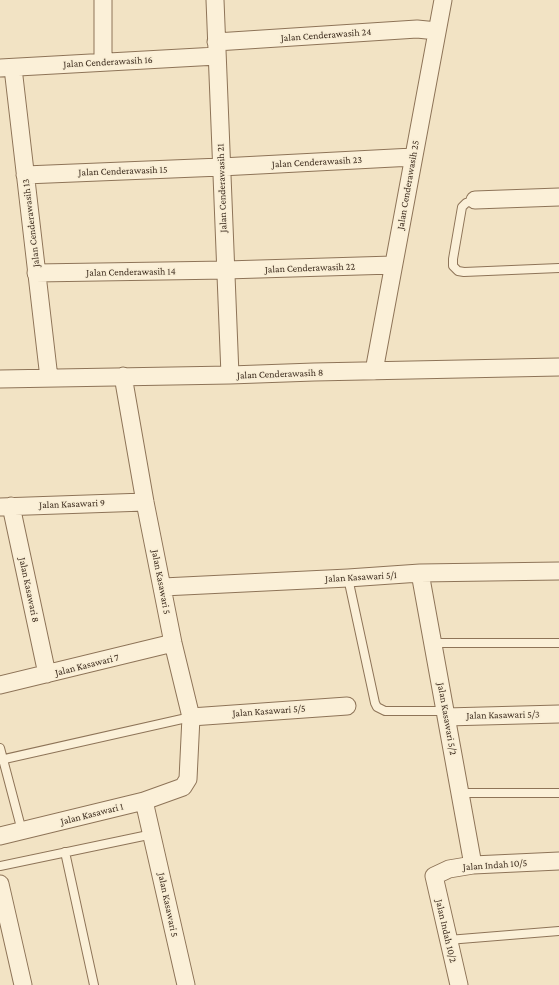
<!DOCTYPE html>
<html>
<head>
<meta charset="utf-8">
<style>
	body { margin:0 }
	canvas { display:block; background:#f2e3c4 }
</style>
</head>
<body>
<canvas width="559" height="985"></canvas>
<script>
const g = document.querySelector('canvas').getContext('2d');
g.lineJoin = 'round';
const toPath = rows => new Path2D(rows.map(r => 'M' + r).join(''));
function trace(path, color, width, dash) { g.strokeStyle = color; g.lineWidth = width; g.lineCap = dash ? 'butt' : 'round'; g.setLineDash(dash || []); g.stroke(path); }
function drawText(font, color, halo, rows, align = 'center') {
  g.font = font + ' "Crimson Pro",serif'; g.lineWidth = 3; g.setLineDash([]); g.textBaseline = 'middle'; g.strokeStyle = halo; g.fillStyle = color; for (const [text, x, y, turn = 0] of rows) {
    g.save(); g.translate(x, y); g.rotate((+turn || 0) * Math.PI / 180); g.textAlign = isNaN(turn) ? turn : align; if (halo) g.strokeText(text, 0, 0); g.fillText(text, 0, 0); g.restore();
  }
}
const lane = toPath([
	[475,200,466,203,462,207,453,259,453,266,458,271,464,272,559,268],
	[348,578,375,703,377,707,385,711,445,711],
	[433,643,559,643],
	[0,748,22,831],
	[0,760,191,717],
	[460,793,559,793],
	[65,852,94,985],
	[0,866,153,834],
	[448,940,559,931]
]);
const street = toPath([
	[215,0,230,375],
	[216,42,417,29,437,31],
	[103,62,103,0],
	[0,68,217,56],
	[13,68,49,378],
	[25,175,221,167,413,157],
	[475,200,559,197],
	[36,273,226,270,393,265],
	[374,371,443,0],
	[0,379,230,375,314,372,559,367],
	[11,506,47,674],
	[0,507,145,502],
	[420,573,473,865],
	[163,587,348,578,420,573,559,571],
	[0,685,173,643],
	[191,717,347,706],
	[446,717,559,714],
	[144,801,186,985],
	[0,836,144,801,183,787,188,779,191,717,173,643,145,502,123,376],
	[0,884,23,985],
	[459,985,434,876,449,869,473,865,559,861]
]);
const streetNames = [
	["Jalan Cenderawasih 24",326,35,-4],
	["Jalan Cenderawasih 16",108,62,-3],
	["Jalan Cenderawasih 23",317,162,-3],
	["Jalan Cenderawasih 15",123,171,-2],
	["Jalan Cenderawasih 25",408,185,-80],
	["Jalan Cenderawasih 21",222,188,-92],
	["Jalan Cenderawasih 13",31,223,-97],
	["Jalan Cenderawasih 22",310,268,-2],
	["Jalan Cenderawasih 14",131,272,-1],
	["Jalan Cenderawasih 8",280,374,-2],
	["Jalan Kasawari 9",72,504,-2],
	["Jalan Kasawari 5/1",361,577,-3],
	["Jalan Kasawari 5",161,582,79],
	["Jalan Kasawari 8",29,590,78],
	["Jalan Kasawari 7",87,665,-14],
	["Jalan Kasawari 5/5",269,711,-4],
	["Jalan Kasawari 5/3",503,715,-1],
	["Jalan Kasawari 5/2",447,719,80],
	["Jalan Kasawari 1",92,814,-14],
	["Jalan Indah 10/5",495,865,-4],
	["Jalan Kasawari 5",168,905,78],
	["Jalan Indah 10/2",446,931,77]
];
trace(lane, '#8e7458', 10);
trace(street, '#8e7458', 19);
trace(lane, '#fbf0d8', 8);
trace(street, '#fbf0d8', 17);
drawText('10px', '#3d2c1e', '#f8edd4', streetNames);
</script>
</body>
</html>
